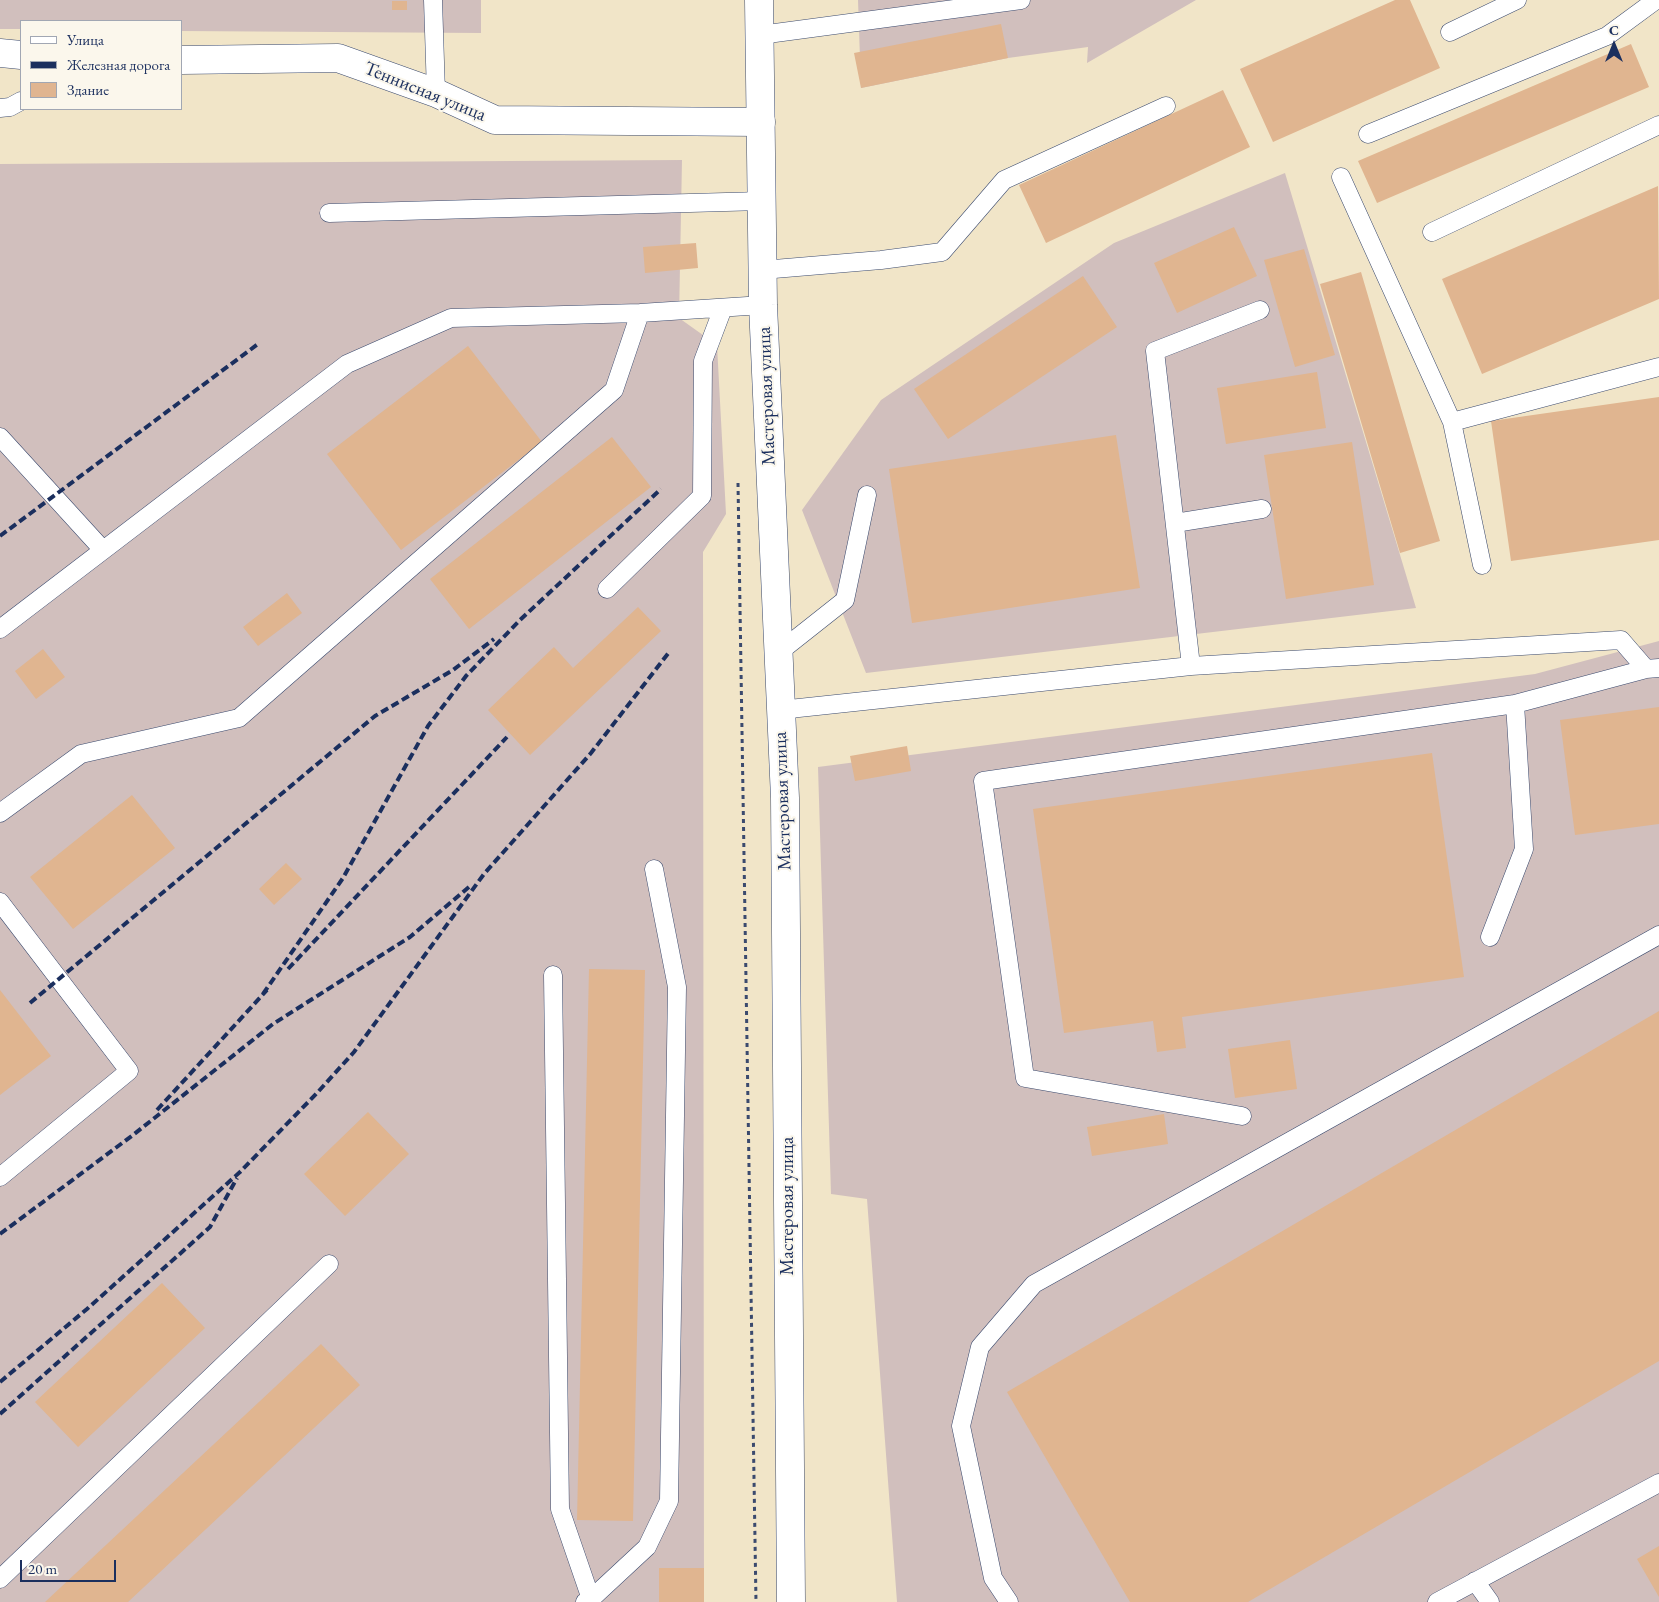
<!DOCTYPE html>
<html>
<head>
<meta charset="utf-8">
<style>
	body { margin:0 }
	#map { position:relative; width:1659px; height:1602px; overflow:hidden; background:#f1e5c8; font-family:"EB Garamond",serif }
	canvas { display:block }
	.legend { position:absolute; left:20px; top:20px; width:162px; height:90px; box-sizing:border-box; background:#fbf7ec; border:1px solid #a1a7b3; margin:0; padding:6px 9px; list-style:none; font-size:15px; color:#1b2f5e }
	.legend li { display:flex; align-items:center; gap:10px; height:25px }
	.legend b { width:25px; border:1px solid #a1a7b3 }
	.north { position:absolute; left:1589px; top:20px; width:50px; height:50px; -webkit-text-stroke:4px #fbf7ec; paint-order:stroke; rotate:0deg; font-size:14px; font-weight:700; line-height:20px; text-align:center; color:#1b2f5e }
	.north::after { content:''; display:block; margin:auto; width:18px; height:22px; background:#1b2f5e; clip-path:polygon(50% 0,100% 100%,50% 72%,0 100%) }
	.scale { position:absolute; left:20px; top:1560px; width:96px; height:22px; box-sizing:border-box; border:2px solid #1b2f5e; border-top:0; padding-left:6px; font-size:15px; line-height:18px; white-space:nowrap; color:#1b2f5e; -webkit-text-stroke:4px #fbf7ec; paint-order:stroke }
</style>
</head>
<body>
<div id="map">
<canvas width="1659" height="1602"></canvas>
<ul class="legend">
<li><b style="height:6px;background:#fff"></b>Улица</li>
<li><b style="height:6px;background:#1b2f5e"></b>Железная дорога</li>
<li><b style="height:14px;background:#e0b590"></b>Здание</li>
</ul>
<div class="north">С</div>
<div class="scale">20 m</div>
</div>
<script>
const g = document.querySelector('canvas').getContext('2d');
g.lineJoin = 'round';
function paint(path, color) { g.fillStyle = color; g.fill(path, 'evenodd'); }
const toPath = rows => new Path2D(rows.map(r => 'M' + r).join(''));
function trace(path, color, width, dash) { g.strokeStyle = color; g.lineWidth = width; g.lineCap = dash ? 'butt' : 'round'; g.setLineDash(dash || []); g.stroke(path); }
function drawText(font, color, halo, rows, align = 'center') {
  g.font = font + ' "EB Garamond",serif'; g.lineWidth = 4; g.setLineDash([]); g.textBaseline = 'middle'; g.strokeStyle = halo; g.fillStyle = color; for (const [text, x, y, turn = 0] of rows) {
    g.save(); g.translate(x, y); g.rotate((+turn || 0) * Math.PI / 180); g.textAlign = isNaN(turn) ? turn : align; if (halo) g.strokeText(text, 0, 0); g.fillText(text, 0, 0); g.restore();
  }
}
const industrial = toPath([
	[0,0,481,0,481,33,181,31,181,21,21,21,21,29,0,29],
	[858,0,1196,0,1087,63,1088,47,1008,58,861,88],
	[682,160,679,318,717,345,726,514,703,552,704,1602,0,1602,0,164],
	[1285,173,1416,608,866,673,802,510,881,400,1114,243],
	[1659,641,1659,1602,897,1602,867,1199,831,1194,818,767,1535,674]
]);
const building = toPath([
	[1395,0,1410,0,1440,68,1273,142,1240,69],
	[392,1,407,1,407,10,392,10],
	[1001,24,1008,58,861,88,854,53],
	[1631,44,1649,87,1377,203,1358,161],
	[1223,90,1250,147,1046,243,1019,185],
	[1658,186,1659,299,1482,374,1442,279],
	[1234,227,1257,276,1177,313,1154,263],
	[696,243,698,268,645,273,643,247],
	[1304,249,1335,355,1295,367,1264,260],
	[1361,272,1440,541,1400,553,1320,284],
	[1083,276,1117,327,948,439,914,389],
	[468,346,542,442,401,550,327,454],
	[1317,372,1326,428,1226,444,1217,388],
	[1659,397,1659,540,1511,561,1491,421],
	[1116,435,1140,588,912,623,889,469],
	[612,437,651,487,469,629,430,579],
	[1352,442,1374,585,1286,599,1264,455],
	[287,593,302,613,258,646,243,627],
	[638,607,661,631,530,755,488,710,554,647,573,668],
	[43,649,65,677,36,699,15,671],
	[1659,707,1659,824,1575,835,1560,720],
	[907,746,911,771,855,781,850,756],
	[1432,753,1464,977,1182,1017,1186,1048,1157,1052,1153,1021,1064,1033,1033,809],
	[132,795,175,848,73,929,30,877],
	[286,863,302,879,274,905,259,889],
	[589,969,645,970,633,1521,577,1520],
	[0,990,51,1056,0,1095],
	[1659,1011,1659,1361,1248,1602,1130,1602,1007,1392],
	[1290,1040,1297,1089,1235,1098,1228,1049],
	[368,1112,409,1154,345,1216,304,1174],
	[1164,1114,1168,1144,1092,1156,1087,1127],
	[162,1283,205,1328,78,1447,35,1402],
	[321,1344,360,1385,128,1602,45,1602],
	[1659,1546,1659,1597,1637,1559],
	[659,1568,704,1568,704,1602,659,1602]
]);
const path = toPath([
	[738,483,756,1602]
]);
const service = toPath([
	[433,0,436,93],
	[1450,32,1517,0],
	[760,35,1021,0],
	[0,108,10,107,21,101],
	[1368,134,1607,36,1656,0],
	[1341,177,1452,422,1482,565],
	[329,213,762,201],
	[1432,232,1659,125],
	[762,270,881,260,942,252,1004,180,1166,106],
	[1452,422,1659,367],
	[0,437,103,550],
	[1175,523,1262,509],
	[607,589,702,496,703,361,723,308],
	[0,629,347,364,451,318,640,313,763,305],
	[778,653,845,600,867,495],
	[1191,666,1155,351,1260,310],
	[780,710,1191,666,1621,640,1646,669,1659,668],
	[0,813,81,754,239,718,614,390,640,313],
	[0,902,129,1071,0,1177],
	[1490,937,1524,849,1515,704],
	[553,975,560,1509,592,1602],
	[1242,1116,1025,1078,983,781,1515,704,1646,669],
	[0,1579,329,1264],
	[1475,1581,1490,1602],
	[585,1602,591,1599,647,1547,669,1501,677,987,654,869],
	[1009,1602,993,1578,961,1426,980,1347,1034,1284,1659,935],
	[1437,1602,1659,1483]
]);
const minor = toPath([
	[0,53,21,55],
	[181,60,338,58,436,93,495,120,761,122]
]);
const secondary = toPath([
	[759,0,763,305,785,798,791,1602]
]);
const rail = toPath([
	[0,536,258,344],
	[288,969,507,737],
	[263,994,343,878,428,726,466,676,520,620,661,489],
	[30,1003,375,716,453,670,494,639],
	[157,1110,267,990],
	[0,1234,133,1135,273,1024,410,937,469,887],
	[0,1382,87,1309,240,1172,317,1093,354,1052,484,874,591,753,670,651],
	[0,1414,210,1227,237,1178]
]);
const streetNames = [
	["Теннисная улица",425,92,22],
	["Мастеровая улица",767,396,-92],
	["Мастеровая улица",783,801,-92],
	["Мастеровая улица",788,1206,-90]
];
paint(industrial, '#d1bfbd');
paint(building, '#e0b590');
trace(service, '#3b4a6e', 19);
trace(minor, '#3b4a6e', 29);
trace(secondary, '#3b4a6e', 29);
trace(path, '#3b4a6e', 3, [4, 4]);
trace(service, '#fff', 18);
trace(minor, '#fff', 28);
trace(secondary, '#fff', 28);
trace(rail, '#1b2f5e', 4, [8, 4]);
drawText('19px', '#1b2f5e', '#fbf7ec', streetNames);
</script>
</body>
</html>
